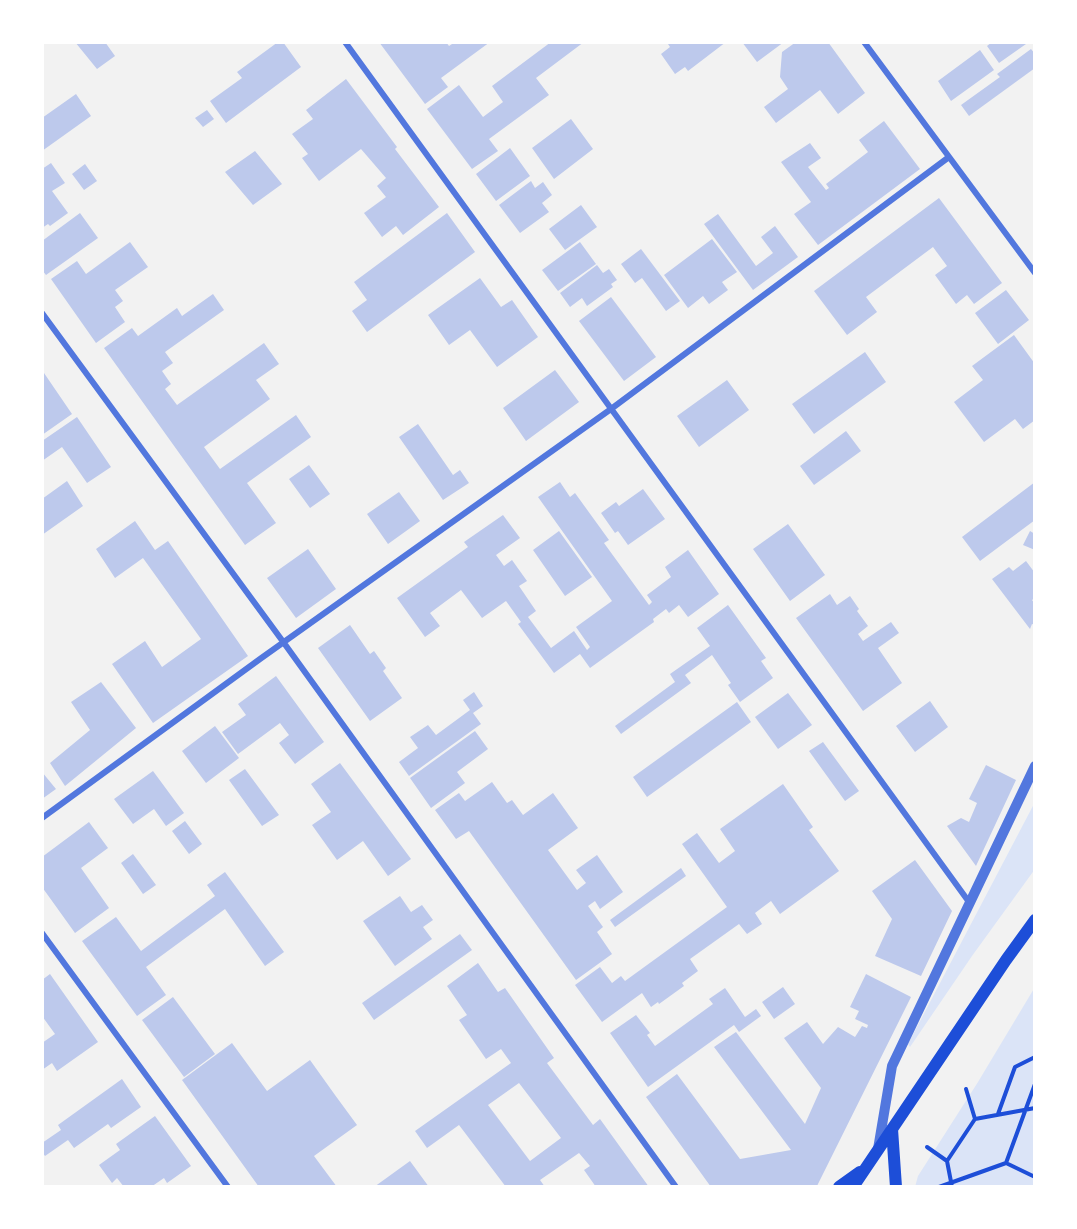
<!DOCTYPE html>
<html>
<head>
<meta charset="utf-8">
<style>
	body { margin:0 }
	#map { position:relative; width:1077px; height:1229px; overflow:hidden; background:#f2f2f2; font-family:"Playfair Display",serif }
	canvas { display:block }
	.frame { position:absolute; inset:0; border:44px solid #fff; pointer-events:none }
</style>
</head>
<body>
<div id="map">
<canvas width="1077" height="1229"></canvas>
<div class="frame"></div>
</div>
<script>
const g = document.querySelector('canvas').getContext('2d');
g.lineJoin = 'round';
function paint(path, color) { g.fillStyle = color; g.fill(path, 'evenodd'); }
const toPath = rows => new Path2D(rows.map(r => 'M' + r).join(''));
function trace(path, color, width, dash) { g.strokeStyle = color; g.lineWidth = width; g.lineCap = dash ? 'butt' : 'round'; g.setLineDash(dash || []); g.stroke(path); }
const green = toPath([
	[1035,802,1035,869,972,956,910,1047,908,1044],
	[1035,987,1035,1187,915,1187,918,1176,978,1082]
]);
const building = toPath([
	[75,42,105,42,115,56,97,69],
	[278,42,283,42,301,67,226,123,210,101,242,78,237,72],
	[379,42,446,42,449,46,455,42,490,42,441,78,448,87,425,104],
	[551,42,584,42,536,78,549,95,489,139,498,151,472,169,427,109,459,85,483,117,503,102,492,86],
	[670,42,726,42,688,71,685,67,675,74,661,54,670,47,668,44],
	[742,42,784,42,757,62],
	[796,42,828,42,865,93,838,114,820,90,776,123,764,107,788,89,780,77,782,52],
	[992,42,1025,42,1026,44,999,63,987,46],
	[1031,49,1035,54,1035,68,969,116,961,105,1000,77,997,74],
	[980,50,994,70,951,101,938,81],
	[346,79,397,147,395,149,439,207,403,235,396,226,382,237,364,213,386,197,377,186,386,178,361,149,319,181,302,158,308,154,292,134,313,119,306,110],
	[76,94,91,116,42,151,42,118],
	[207,110,214,119,203,127,195,118],
	[571,119,593,149,554,179,532,148],
	[884,121,920,169,818,245,794,214,811,202,781,162,810,143,821,158,808,167,826,190,829,188,826,184,868,152,859,140],
	[510,148,530,176,496,201,476,174],
	[255,151,282,184,253,205,225,172],
	[51,163,65,183,52,191,68,213,50,226,48,224,42,228,42,169],
	[85,164,97,181,84,190,72,174],
	[531,181,535,188,543,182,552,195,542,203,549,212,520,233,499,205],
	[939,198,1002,283,974,304,967,295,956,304,935,275,947,266,933,247,866,297,877,312,847,335,814,291],
	[581,205,597,227,565,250,549,229],
	[80,213,98,238,46,275,42,270,42,241],
	[447,213,475,252,367,332,352,311,367,300,354,282],
	[718,214,756,266,773,253,761,237,775,226,798,257,753,290,704,224],
	[712,239,737,272,722,282,728,290,709,304,703,296,688,308,664,275],
	[130,242,148,267,115,290,123,301,115,307,125,322,96,343,51,279,77,261,86,274],
	[580,242,596,264,558,291,542,270],
	[641,249,680,301,666,311,642,278,635,283,621,264],
	[597,265,603,273,609,269,617,280,611,284,613,287,587,306,582,298,570,307,560,293],
	[480,278,501,307,512,300,538,337,497,367,470,330,449,345,428,315],
	[1006,290,1029,320,998,344,975,313],
	[213,294,224,310,165,352,173,363,162,371,171,384,165,389,177,405,264,343,279,364,256,380,270,399,204,447,220,469,296,415,311,437,247,483,276,523,245,545,104,348,132,328,138,336,177,308,182,316],
	[611,297,656,357,624,381,579,321],
	[1014,335,1035,364,1035,420,1023,429,1015,419,984,442,954,402,983,380,972,366],
	[865,352,886,382,814,434,792,404],
	[555,370,579,402,526,441,503,408],
	[44,373,72,414,42,435,42,375],
	[727,380,749,410,699,447,677,416],
	[77,417,111,467,87,483,62,447,42,461,42,441],
	[418,424,453,475,460,470,469,483,443,500,399,437],
	[846,431,861,451,814,485,800,466],
	[309,465,330,494,310,508,289,479],
	[67,481,83,506,42,535,42,499],
	[560,482,570,497,575,493,609,540,604,543,649,605,652,602,647,595,671,577,665,567,688,550,719,594,688,617,679,605,669,613,666,609,653,619,654,622,590,668,580,654,554,673,518,624,521,622,506,601,482,618,461,590,430,613,440,626,425,637,397,598,468,547,464,542,503,515,520,538,496,555,504,566,512,560,527,581,519,586,536,611,528,617,551,648,574,631,587,650,590,647,576,627,612,601,538,497],
	[1035,482,1035,520,980,561,962,537],
	[643,489,665,519,628,545,618,531,615,533,601,513,616,502,619,506],
	[399,492,420,521,388,544,367,514],
	[135,521,155,550,168,541,248,656,153,723,112,664,145,641,162,667,201,639,143,558,115,578,96,549],
	[788,524,825,575,790,601,753,549],
	[559,531,592,577,565,596,533,550],
	[1030,531,1035,534,1035,550,1023,545],
	[308,549,336,589,296,618,267,578],
	[1026,561,1035,573,1035,598,1032,600,1035,604,1035,625,1032,624,1030,629,992,579,1009,567,1013,571],
	[830,594,837,605,850,596,859,609,857,611,868,626,858,634,863,641,891,622,899,633,878,648,902,683,863,711,796,618],
	[728,605,766,658,761,661,773,678,740,702,728,685,731,683,712,655,685,675,691,683,621,734,615,726,675,682,670,674,710,646,697,628],
	[350,625,370,654,374,651,386,668,383,671,402,698,370,721,318,648],
	[276,676,324,742,295,764,279,743,289,735,280,723,238,754,222,732,246,715,238,704],
	[101,682,136,728,65,786,50,763,90,730,71,702],
	[474,692,483,706,473,713,481,724,409,776,399,762,418,748,410,737,428,725,436,735,470,710,463,700],
	[788,693,812,725,778,749,755,717],
	[930,701,948,727,915,752,896,726],
	[737,702,751,722,647,797,633,777],
	[215,726,239,758,206,783,182,751],
	[475,731,488,749,457,772,465,783,431,808,410,778],
	[823,742,859,791,845,801,809,751],
	[340,763,411,859,388,876,363,841,337,860,312,825,331,812,311,784],
	[986,765,1016,780,976,866,947,826,961,818,969,822,977,803,969,799],
	[245,769,279,815,262,826,229,780],
	[153,771,184,813,166,826,154,809,133,824,114,799],
	[42,772,56,789,42,799],
	[492,782,507,803,512,800,523,815,553,793,578,828,548,850,577,890,586,883,576,870,597,855,623,892,600,909,595,901,588,906,603,927,597,932,612,954,576,980,469,831,456,839,435,810,459,793,465,801],
	[783,784,813,827,809,830,839,871,780,914,771,901,755,913,762,924,747,934,739,924,690,959,698,971,682,983,684,986,659,1004,658,1002,651,1007,642,993,602,1022,575,985,600,967,612,983,621,976,625,981,727,907,682,844,697,833,719,863,735,851,720,829],
	[185,821,202,844,189,854,172,831],
	[89,822,108,848,81,868,109,908,75,933,42,887,42,857],
	[133,854,156,885,143,894,121,863],
	[915,860,952,911,921,976,875,956,892,919,872,891],
	[681,868,686,876,615,927,610,920],
	[225,872,284,952,265,966,225,909,146,967,166,995,137,1016,82,941,116,917,141,951,215,896,207,885],
	[400,896,411,912,422,905,433,920,423,927,432,939,395,966,363,921],
	[460,934,472,950,374,1020,362,1003],
	[478,963,498,992,505,988,554,1058,547,1063,593,1125,600,1119,649,1187,596,1187,584,1170,590,1166,579,1153,540,1180,545,1187,506,1187,459,1125,427,1148,415,1131,511,1063,501,1049,486,1059,459,1020,467,1015,447,986],
	[519,1083,561,1138,530,1161,488,1105],
	[50,974,98,1042,57,1071,52,1063,42,1070,42,1043,55,1034,42,1016,42,980],
	[866,974,911,997,817,1186,711,1187,646,1097,677,1074,740,1159,791,1150,714,1047,736,1032,805,1124,821,1088,784,1038,807,1022,823,1044,838,1027,855,1037,862,1026,867,1028,868,1025,855,1019,859,1011,850,1007],
	[783,987,795,1004,774,1019,762,1002],
	[725,988,745,1017,756,1009,761,1016,739,1032,734,1025,648,1087,610,1033,636,1015,650,1033,647,1035,655,1046,713,1004,709,999],
	[173,997,215,1054,184,1077,142,1020],
	[232,1043,267,1091,310,1060,335,1095,357,1125,314,1156,337,1187,259,1187,182,1080],
	[122,1079,141,1107,111,1128,108,1124,74,1148,68,1140,45,1156,42,1152,42,1143,61,1130,58,1125],
	[155,1116,191,1166,167,1183,164,1178,151,1187,124,1187,117,1178,112,1183,99,1165,120,1150,116,1144],
	[410,1161,429,1187,374,1187]
]);
const path = toPath([
	[966,1089,975,1119],
	[998,1114,1015,1067,1035,1057],
	[927,1147,947,1161,975,1119,1035,1108],
	[947,1161,952,1187],
	[1006,1163,1035,1084],
	[939,1187,1006,1163,1035,1177]
]);
const minor = toPath([
	[345,42,969,902],
	[864,42,1035,273],
	[42,313,284,643,676,1187],
	[42,818,260,659,611,409,949,157],
	[42,933,228,1187]
]);
const tertiary = toPath([
	[878,1149,892,1066,1035,766]
]);
const secondary = toPath([
	[892,1129,896,1187],
	[839,1187,860,1172],
	[853,1187,1006,960,1035,920]
]);
paint(green, '#dbe4f7');
paint(building, '#bdc9ec');
trace(path, '#1d4ed8', 4);
trace(minor, '#5277de', 6);
trace(tertiary, '#5277de', 10);
trace(secondary, '#1d4ed8', 12);
</script>
</body>
</html>
